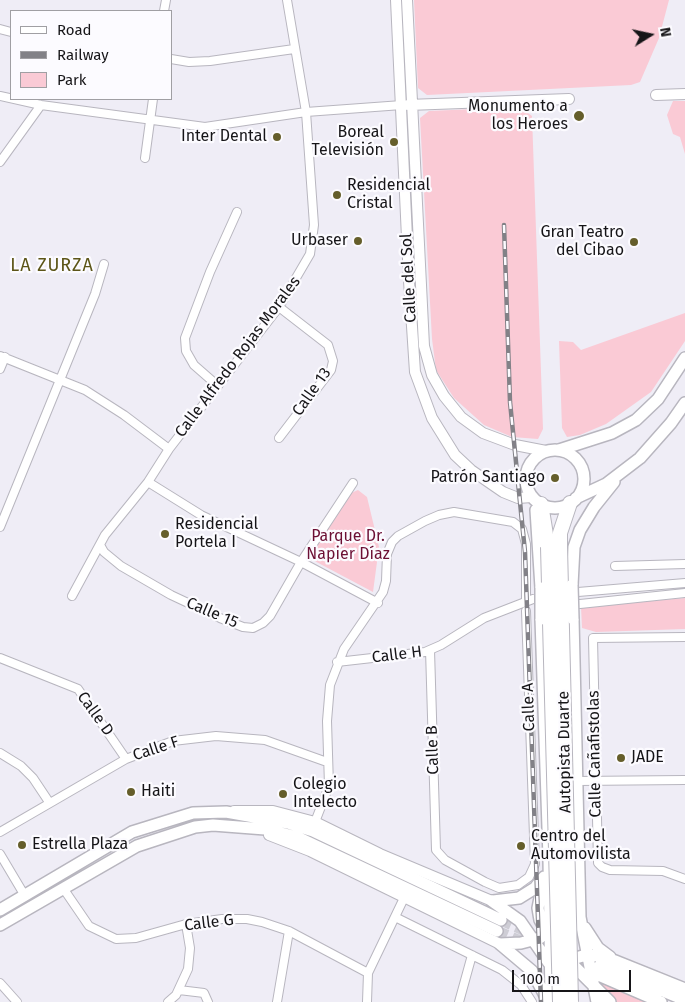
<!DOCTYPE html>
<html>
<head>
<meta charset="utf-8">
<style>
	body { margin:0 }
	#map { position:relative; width:685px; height:1002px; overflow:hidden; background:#efedf6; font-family:"Fira Sans",sans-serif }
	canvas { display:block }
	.legend { position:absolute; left:10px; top:10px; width:162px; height:90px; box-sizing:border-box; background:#fcfbff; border:1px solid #a09fa3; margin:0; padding:6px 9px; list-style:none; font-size:15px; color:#161518 }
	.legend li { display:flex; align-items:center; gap:10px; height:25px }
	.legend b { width:25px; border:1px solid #a09fa3 }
	.north { position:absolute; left:625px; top:10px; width:50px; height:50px; -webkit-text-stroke:4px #fcfbff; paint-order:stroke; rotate:80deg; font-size:14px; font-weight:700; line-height:20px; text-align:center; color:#161518 }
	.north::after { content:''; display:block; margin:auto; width:18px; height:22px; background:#161518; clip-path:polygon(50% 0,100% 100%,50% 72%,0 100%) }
	.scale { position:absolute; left:512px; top:970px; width:119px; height:22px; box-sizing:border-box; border:2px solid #161518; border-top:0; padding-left:6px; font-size:15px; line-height:18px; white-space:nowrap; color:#161518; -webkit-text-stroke:4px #fcfbff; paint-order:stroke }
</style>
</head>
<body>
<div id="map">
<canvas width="685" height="1002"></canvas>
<ul class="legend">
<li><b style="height:6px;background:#fff"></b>Road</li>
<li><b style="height:6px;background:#828187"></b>Railway</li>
<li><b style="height:14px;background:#facad5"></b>Park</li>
</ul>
<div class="north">N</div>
<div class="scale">100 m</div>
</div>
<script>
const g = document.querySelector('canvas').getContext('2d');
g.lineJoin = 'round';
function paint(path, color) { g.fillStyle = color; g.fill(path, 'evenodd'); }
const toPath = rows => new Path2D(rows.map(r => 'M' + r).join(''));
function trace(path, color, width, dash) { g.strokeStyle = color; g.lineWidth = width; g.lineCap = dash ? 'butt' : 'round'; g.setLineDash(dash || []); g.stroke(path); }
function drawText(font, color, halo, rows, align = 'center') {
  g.font = font + ' "Fira Sans",sans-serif'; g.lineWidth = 4.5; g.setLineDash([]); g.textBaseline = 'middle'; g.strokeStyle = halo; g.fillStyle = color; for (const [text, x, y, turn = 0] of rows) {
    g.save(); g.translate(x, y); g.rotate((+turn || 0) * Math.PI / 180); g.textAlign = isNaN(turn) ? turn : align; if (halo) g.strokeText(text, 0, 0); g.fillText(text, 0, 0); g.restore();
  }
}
const green = toPath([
	[414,0,669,0,659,38,640,82,631,85,427,95,418,88],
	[673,101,685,101,685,154,680,137,673,134,667,115],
	[520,107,532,116,543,429,538,439,512,437,484,425,454,398,436,370,432,339,420,118,429,111],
	[685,313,685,341,651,392,606,424,580,435,567,437,562,428,559,341,573,342,581,350],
	[358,490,367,497,379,547,373,592,307,557,340,498],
	[685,598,685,629,596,632,582,628,581,607],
	[595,978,651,1002,616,1002]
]);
const primaryTunnel = toPath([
	[501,920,530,933],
	[497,931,525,943]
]);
const street = toPath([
	[164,11,166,0],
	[0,29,11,32],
	[171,59,189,62,210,61,294,49],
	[0,96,41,105,205,127,306,112,402,105],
	[145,158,153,99],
	[0,162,41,105],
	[279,307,328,345,333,361,331,370,279,438],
	[0,356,85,390,124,415,169,449],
	[0,369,5,357],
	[218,386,194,365,186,351,185,338,210,272,237,212],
	[148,482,201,515,301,562,378,603],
	[0,527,95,294,104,264],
	[100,545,104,552,121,566,171,595,220,618,243,627,253,628,263,623,270,616,301,562,353,483],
	[615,566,685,564],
	[578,592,685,583],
	[72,596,105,535,148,482,169,449,279,307,310,254,314,225,306,112,287,0],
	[580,604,685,593],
	[685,637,593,638,598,863,602,867,610,870,663,871,685,879],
	[430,650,436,850,445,860,485,882,499,888,518,885,529,877,535,864,526,611],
	[0,658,78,689,126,759],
	[337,662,425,652,441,645,484,618,533,599],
	[0,753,21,766,33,778,49,802],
	[577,781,685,780],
	[315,822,329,786,327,721,330,685,344,649,383,592,386,581,387,554,392,542,398,536,425,521,439,515,454,512,513,522,522,529,526,544,526,600],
	[0,832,126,759,173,741,216,736,265,740,327,762],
	[0,854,25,896],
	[63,888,89,926,116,939,136,938,186,924,222,919,247,919,262,922,289,931,368,973],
	[395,917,502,970,521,985,532,1002],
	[0,983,17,1002],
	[179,990,204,993,208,1002],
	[168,1002,176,995,188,969,190,948,186,924],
	[277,1002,289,931],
	[367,1002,368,973,404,898],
	[459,1002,472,955]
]);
const secondary = toPath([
	[396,0,409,281,415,372,432,418,455,455,471,470,503,492,518,498,532,497],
	[407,0,424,346,432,375,444,396,461,417,483,433,515,445,546,451],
	[656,95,685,94],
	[408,105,569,99],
	[234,811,273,811,315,822,380,854,492,901],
	[269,835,310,851,500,944]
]);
const primary = toPath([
	[559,450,612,433,636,420,658,399,685,358],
	'526 479a29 29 0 1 1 58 0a29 29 0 1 1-58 0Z',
	[576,498,606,484,640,458,671,423,685,403],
	[536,510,541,588],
	[572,585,574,547,580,530,594,507,614,482],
	[541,619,549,858,551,1002],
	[573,619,580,917,597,1002],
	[544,877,538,908,540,920,547,933],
	[492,901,520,921,549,963],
	[493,901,519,898,535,888,542,879],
	[0,910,132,832,193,813,226,812,288,823,313,831,501,920],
	[0,925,137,846,195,827,213,825,265,829,297,837,497,931],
	[585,928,598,948,610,957],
	[500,944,521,943,540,938],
	[500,944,532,971,548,1001],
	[566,958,610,1002],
	[600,965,685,1000],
	[564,966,576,958,586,955,603,956,685,989],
	[596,974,661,1002]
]);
const highway = toPath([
	[541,504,548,547],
	[560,547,560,533,570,503]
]);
const rail = toPath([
	[504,225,510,402,525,552,541,1002]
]);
const primaryBridge = toPath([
	[572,585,573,619],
	[541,588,541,619]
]);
const highwayBridge = toPath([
	[548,547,560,1002],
	[560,547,571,1002]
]);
const markers = [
	[579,116,6,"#655e2b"],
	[277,137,5,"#655e2b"],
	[394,142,5,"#655e2b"],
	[337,195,5,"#655e2b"],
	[358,241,5,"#655e2b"],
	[634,242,5,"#655e2b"],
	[555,478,5,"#655e2b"],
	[165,534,5,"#655e2b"],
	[621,758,5,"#655e2b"],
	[131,792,5,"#655e2b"],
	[283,794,5,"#655e2b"],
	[22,845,5,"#655e2b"],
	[521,846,5,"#655e2b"]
];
const poiNames = [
	["Monumento a",568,107,"right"],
	["los Heroes",568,125,"right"],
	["Boreal",384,133,"right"],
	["Televisión",384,151,"right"],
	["Inter Dental",267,137,"right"],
	["Residencial",347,186],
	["Cristal",347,204],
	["Gran Teatro",624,233,"right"],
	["del Cibao",624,251,"right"],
	["Urbaser",348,241,"right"],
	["Patrón Santiago",545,478,"right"],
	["Residencial",175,525],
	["Portela I",175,543],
	["JADE",631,758],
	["Colegio",293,785],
	["Intelecto",293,803],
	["Haiti",141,792],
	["Centro del",531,837],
	["Automovilista",531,855],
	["Estrella Plaza",32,845]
];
const streetNames = [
	["Calle del Sol",409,278,-93],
	["Calle Alfredo Rojas Morales",238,357,-53],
	["Calle 13",312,392,-55],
	["Calle 15",212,613,23],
	["Calle H",397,655,-7],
	["Calle A",529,707,-92],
	["Calle D",95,714,54],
	["Calle F",156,749,-18],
	["Calle B",433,750,-92],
	["Autopista Duarte",565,752,-91],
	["Calle Cañafistolas",595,754,-91],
	["Calle G",209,923,-7]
];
const parkNames = [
	["Parque Dr.",348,537],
	["Napier Díaz",348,555]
];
const neighbourhoodNames = [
	["LA ZURZA",52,266]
];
paint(green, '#facad5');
trace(primaryTunnel, '#cecdd5', 11, [11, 5.5]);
trace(street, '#b8b6bf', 10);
trace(secondary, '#b8b6bf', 12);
trace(primary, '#b8b6bf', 14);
trace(highway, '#b8b6bf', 16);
trace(street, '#fff', 8);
trace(secondary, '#fff', 10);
trace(primary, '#fff', 11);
trace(highway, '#fff', 14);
trace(rail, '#828187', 4.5);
trace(rail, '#fcfbff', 2.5, [8]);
trace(primaryBridge, '#b8b6bf', 14, []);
trace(highwayBridge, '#b8b6bf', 16, []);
trace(primaryBridge, '#fff', 11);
trace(highwayBridge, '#fff', 14);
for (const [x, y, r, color] of markers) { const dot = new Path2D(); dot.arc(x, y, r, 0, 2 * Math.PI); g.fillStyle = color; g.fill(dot); trace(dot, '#fcfbff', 2); }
drawText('16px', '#161518', '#fcfbff', poiNames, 'left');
drawText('16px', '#161518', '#fcfbff', streetNames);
drawText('16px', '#6c0f34', '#fcfbff', parkNames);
g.letterSpacing = '1px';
drawText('18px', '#5c5518', '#fcfbff', neighbourhoodNames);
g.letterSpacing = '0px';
</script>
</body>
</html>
